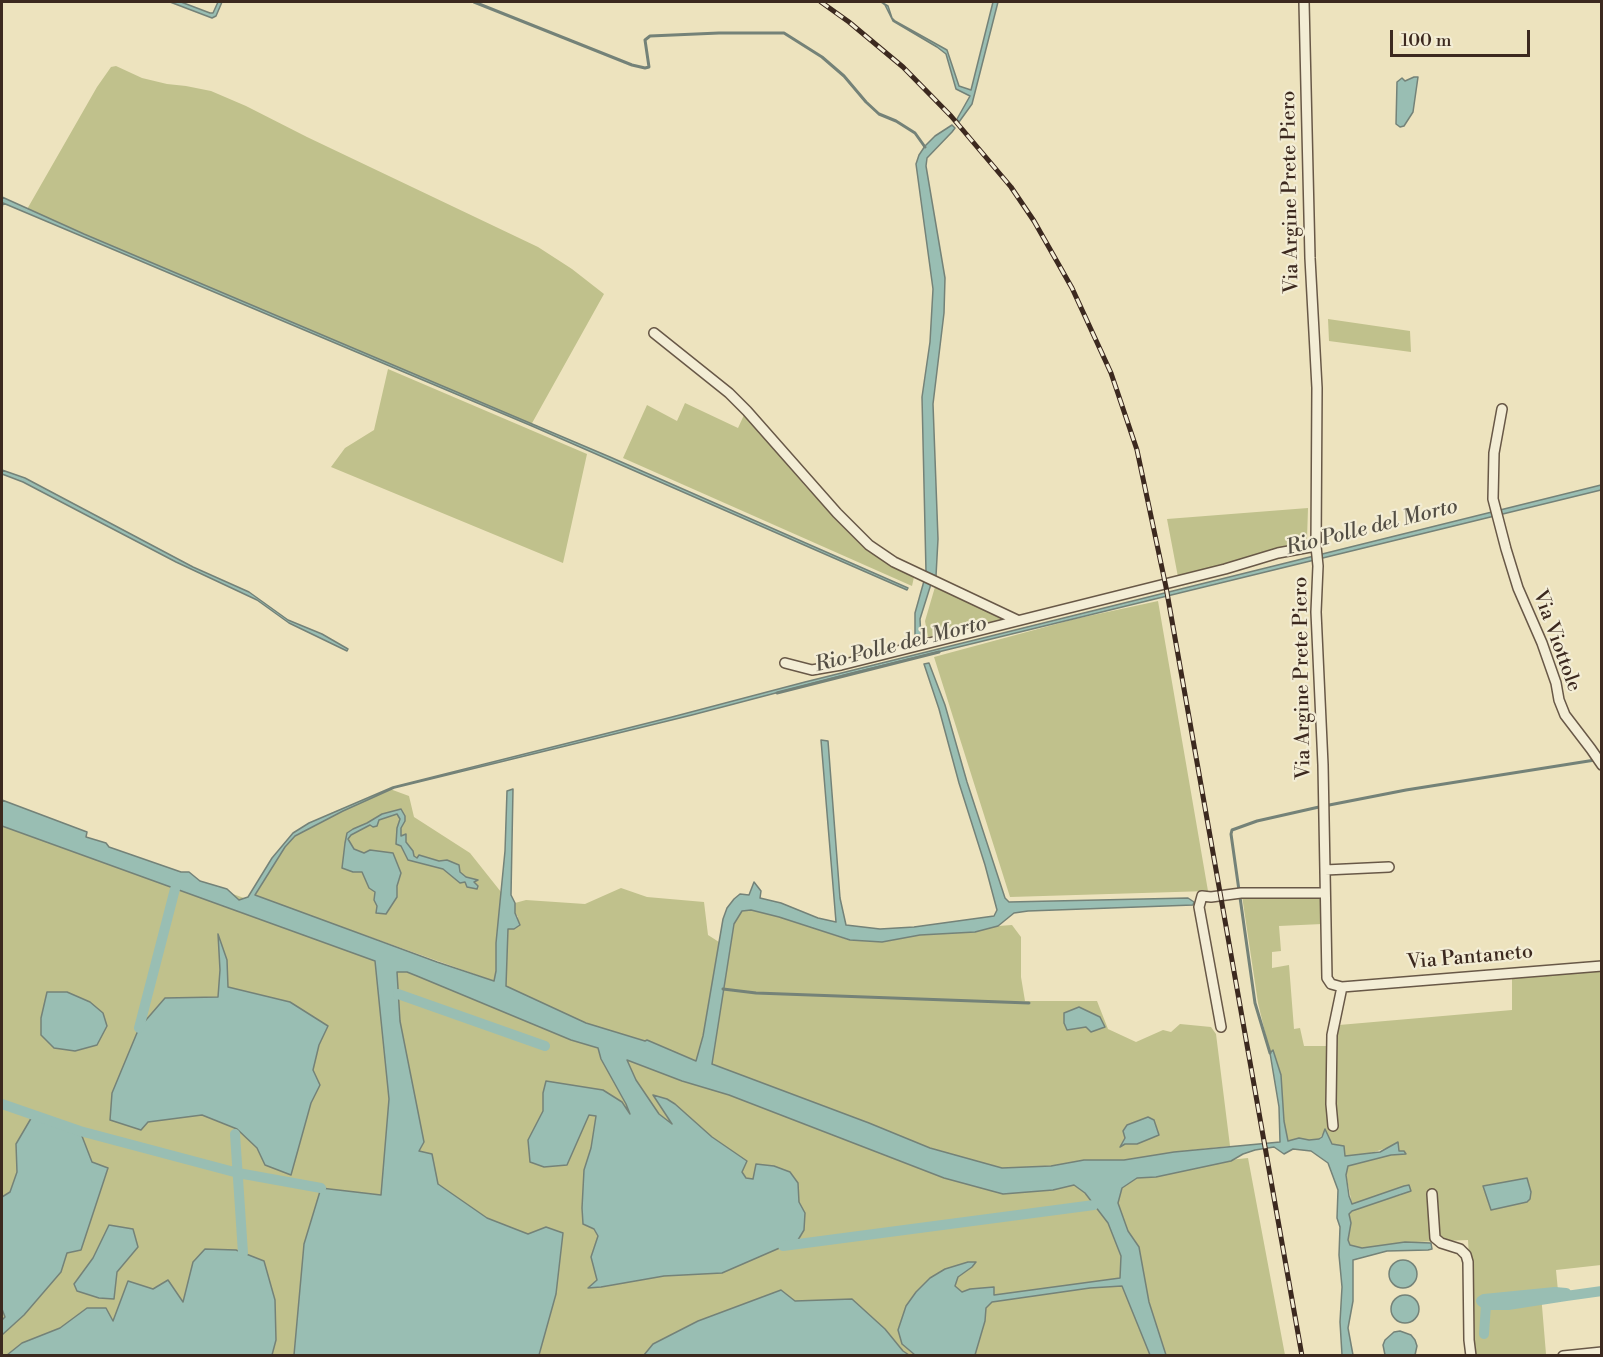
<!DOCTYPE html>
<html>
<head>
<meta charset="utf-8">
<style>
	body { margin:0 }
	#map { position:relative; width:1603px; height:1357px; overflow:hidden; background:#ede3be; font-family:"Libre Bodoni",serif }
	canvas { display:block }
	.frame { position:absolute; inset:0; border:3px solid #3c291f; pointer-events:none }
	.scale { position:absolute; left:1390px; top:30px; width:140px; height:27px; box-sizing:border-box; border:3px solid #3c291f; border-top:0; padding-left:8px; font-size:18px; line-height:21px; white-space:nowrap; color:#3c291f; -webkit-text-stroke:4px #f3edd5; paint-order:stroke }
</style>
</head>
<body>
<div id="map">
<canvas width="1603" height="1357"></canvas>
<div class="frame"></div>
<div class="scale">100 m</div>
</div>
<script>
const g = document.querySelector('canvas').getContext('2d');
g.lineJoin = 'round';
function paint(path, color) { g.fillStyle = color; g.fill(path, 'evenodd'); }
const toPath = rows => new Path2D(rows.map(r => 'M' + r).join(''));
function trace(path, color, width, dash) { g.strokeStyle = color; g.lineWidth = width; g.lineCap = dash ? 'butt' : 'round'; g.setLineDash(dash || []); g.stroke(path); }
function drawText(font, color, halo, rows, align = 'center') {
  g.font = font + ' "Libre Bodoni",serif'; g.lineWidth = 4.5; g.setLineDash([]); g.textBaseline = 'middle'; g.strokeStyle = halo; g.fillStyle = color; for (const [text, x, y, turn = 0] of rows) {
    g.save(); g.translate(x, y); g.rotate((+turn || 0) * Math.PI / 180); g.textAlign = isNaN(turn) ? turn : align; if (halo) g.strokeText(text, 0, 0); g.fillText(text, 0, 0); g.restore();
  }
}
const green = toPath([
	[116,66,142,78,167,84,186,86,211,91,246,106,307,137,538,247,572,269,604,294,531,425,26,211,97,87,111,67],
	[1328,319,1410,331,1411,352,1329,341],
	[388,369,587,454,563,563,331,467,345,448,374,430],
	[685,403,738,428,744,415,806,487,851,533,892,567,914,577,912,586,623,458,647,405,677,421],
	[1308,508,1307,540,1296,547,1178,577,1167,519],
	[935,587,1005,619,928,637,925,621],
	[1158,601,1208,891,1010,897,934,657,1075,619],
	[390,789,409,796,414,817,470,853,501,892,496,971,494,981,255,896,289,838,331,813],
	[2,808,43,826,551,1008,506,986,508,928,518,917,515,913,515,903,526,900,585,904,621,888,647,897,704,902,708,935,719,942,703,1036,697,1061,712,1064,734,924,742,911,751,910,779,917,849,940,882,942,920,935,975,932,998,926,1012,925,1021,937,1021,977,1025,1001,1097,1001,1108,1029,1136,1042,1163,1030,1171,1032,1180,1024,1211,1027,1216,1034,1230,1146,1174,1152,1124,1160,1084,1160,1051,1166,1008,1169,1039,1180,1248,1158,1285,1355,2,1355],
	[1242,896,1322,896,1322,924,1279,926,1281,951,1272,952,1272,968,1289,965,1294,1029,1300,1028,1304,1046,1335,1046,1339,1025,1512,1010,1512,975,1601,969,1601,1265,1556,1270,1558,1291,1541,1294,1546,1354,1475,1355,1468,1240,1416,1242,1362,1248,1350,1245,1348,1240,1351,1223,1349,1214,1352,1211,1366,1205,1401,1195,1382,1195,1352,1204,1346,1175,1348,1166,1391,1155,1405,1154,1399,1151,1396,1145,1365,1155,1345,1156,1344,1146,1332,1144,1325,1131,1319,1139,1309,1140,1299,1138,1288,1141,1284,1121,1281,1075,1273,1050,1270,1053,1258,1003]
]);
const water = toPath([
	[170,2,181,2,210,13,213,13,218,2,222,2,216,16,212,18,170,2],
	[881,2,888,6,892,18,895,21,947,50,959,86,971,90,993,2,998,2,972,104,959,122,957,119,970,96,956,89,946,54,937,47,893,21,885,5,881,2],
	[1414,77,1418,77,1413,112,1404,126,1400,127,1396,124,1397,82,1402,78,1405,81,1414,77],
	[952,125,955,128,952,132,927,158,926,166,945,278,944,313,933,404,938,539,936,576,926,572,922,397,930,342,933,289,916,164,919,155,925,146,935,136,952,125],
	[2,197,84,234,610,457,908,588,907,590,532,426,3,203,2,209,2,197],
	[2,470,25,478,193,567,249,592,288,620,322,634,348,649,347,651,289,623,257,600,176,562,23,482,2,474,2,470],
	[1601,485,1601,490,848,674,692,715,394,788,343,811,295,836,285,847,255,895,437,962,494,981,496,971,496,943,505,851,507,791,513,789,511,895,515,903,515,913,520,925,514,929,508,929,506,986,586,1023,645,1041,647,1040,696,1061,703,1036,723,919,727,908,734,899,740,894,749,895,754,882,761,891,760,898,781,903,818,918,836,922,821,740,828,741,840,898,846,925,880,929,914,927,994,916,997,910,985,865,959,783,939,709,924,664,929,663,945,705,967,782,1005,898,1009,902,1188,898,1194,902,1193,905,1028,911,1014,913,998,926,975,932,920,935,882,942,850,940,779,917,751,910,742,911,734,924,712,1064,869,1123,930,1148,1002,1168,1051,1166,1084,1160,1124,1160,1174,1152,1280,1142,1279,1107,1270,1053,1273,1050,1281,1075,1284,1121,1288,1141,1299,1138,1309,1140,1319,1139,1322,1137,1325,1129,1332,1144,1344,1146,1345,1156,1380,1152,1398,1142,1399,1151,1404,1151,1406,1154,1391,1155,1348,1166,1346,1175,1349,1196,1352,1204,1404,1186,1409,1185,1411,1191,1352,1211,1349,1214,1351,1223,1348,1240,1350,1245,1362,1248,1405,1242,1431,1243,1432,1249,1428,1250,1387,1251,1353,1260,1353,1301,1348,1328,1353,1355,1342,1355,1340,1322,1342,1287,1339,1255,1340,1227,1337,1218,1338,1190,1328,1163,1311,1151,1293,1149,1284,1154,1274,1147,1255,1150,1243,1154,1231,1161,1156,1177,1137,1178,1122,1188,1118,1203,1128,1231,1139,1247,1149,1302,1166,1355,1150,1355,1122,1286,1090,1288,992,1302,986,1308,985,1321,975,1355,915,1355,902,1344,898,1330,906,1306,916,1292,930,1278,945,1269,968,1262,976,1262,972,1267,958,1277,955,1286,962,1292,970,1289,994,1287,994,1295,1120,1278,1121,1256,1108,1223,1085,1193,1074,1185,1053,1190,1003,1194,944,1178,729,1095,682,1081,627,1060,636,1080,659,1114,672,1124,653,1095,667,1099,675,1104,712,1137,747,1161,742,1172,746,1178,753,1179,756,1164,774,1166,790,1172,798,1183,799,1202,805,1213,804,1230,798,1240,722,1273,664,1276,601,1287,588,1288,597,1280,591,1257,598,1236,594,1229,583,1224,582,1208,584,1170,591,1148,596,1116,589,1115,567,1165,544,1167,530,1162,528,1140,543,1111,543,1093,546,1081,603,1090,622,1102,630,1114,626,1104,601,1059,598,1048,571,1040,417,976,407,972,397,972,400,1021,424,1142,419,1151,432,1154,438,1184,487,1218,528,1234,546,1227,563,1233,556,1294,539,1355,294,1355,304,1244,321,1188,381,1195,389,1099,375,961,2,826,2,800,87,832,86,837,106,843,109,847,181,872,189,872,200,881,227,889,239,900,248,897,272,858,293,833,309,823,393,787,672,717,805,682,1601,485],
	[924,581,931,584,920,619,921,638,925,643,918,644,915,639,915,613,924,581],
	[401,809,405,816,405,821,401,828,401,836,406,834,406,842,413,851,414,856,417,858,419,855,439,861,447,860,459,865,460,872,466,877,478,880,474,882,478,886,477,889,467,887,465,882,460,883,443,869,408,860,401,846,396,844,397,828,400,819,397,814,379,820,377,826,373,827,370,825,351,835,348,839,354,849,364,853,370,850,393,853,401,873,397,886,397,897,386,914,376,913,377,906,374,900,375,892,369,888,362,872,353,872,342,868,345,843,347,833,353,829,367,823,382,814,401,809],
	[218,934,227,960,228,987,290,1002,328,1026,319,1045,313,1070,320,1085,311,1103,291,1175,265,1165,257,1148,237,1129,202,1115,148,1122,141,1130,110,1120,112,1093,139,1028,165,998,218,997,220,970,218,934],
	[47,992,67,992,90,1002,103,1013,107,1026,97,1045,75,1051,54,1048,41,1035,41,1018,47,992],
	[1079,1007,1100,1017,1105,1027,1091,1032,1086,1027,1067,1030,1064,1023,1064,1013,1079,1007],
	[33,1115,80,1131,92,1162,108,1168,81,1250,67,1253,61,1272,24,1315,2,1335,2,1320,5,1317,2,1309,2,1197,10,1192,17,1172,16,1144,33,1115],
	[1148,1117,1154,1120,1159,1135,1137,1144,1125,1144,1120,1147,1125,1138,1123,1131,1127,1125,1148,1117],
	[1527,1178,1531,1192,1530,1199,1527,1202,1491,1210,1483,1186,1527,1178],
	[109,1225,133,1229,138,1247,117,1272,114,1299,99,1298,77,1291,74,1284,93,1258,109,1225],
	[205,1249,236,1250,264,1261,275,1300,276,1340,272,1355,7,1355,22,1343,60,1328,87,1308,106,1308,113,1321,128,1281,153,1289,168,1280,183,1302,193,1262,205,1249],
	'1389 1274a14 14 0 1 1 28 0a14 14 0 1 1-28 0Z',
	[781,1290,795,1301,852,1299,885,1329,903,1351,909,1355,644,1355,653,1344,698,1321,781,1290],
	'1391 1309a14 14 0 1 1 28 0a14 14 0 1 1-28 0Z',
	[1400,1331,1411,1335,1415,1340,1417,1346,1415,1355,1385,1355,1383,1345,1385,1340,1394,1332,1400,1331]
]);
const stream = toPath([
	[474,2,632,65,645,68,649,67,645,40,650,36,719,33,784,33,822,57,844,76,866,102,879,114,896,121,915,133,925,147],
	[777,693,939,652],
	[723,989,756,993,1029,1003],
	[1270,1053,1255,1003,1231,834,1232,830,1257,821,1319,807,1406,790,1595,760]
]);
const canal = toPath([
	[398,994,545,1046],
	[139,1028,175,889],
	[2,1104,80,1131,238,1173,321,1188],
	[235,1134,243,1253],
	[783,1246,1094,1205],
	[1555,1292,1566,1293,1566,1296,1508,1305,1486,1305,1481,1301,1484,1299,1555,1292],
	[1566,1296,1602,1291],
	[1484,1334,1486,1305]
]);
const street = toPath([
	[1304,2,1310,258,1317,388,1316,546,1318,566,1316,612,1323,765,1327,978,1331,984,1342,987,1332,1035,1331,1104,1333,1126],
	[654,333,729,393,747,411,837,513,869,545,894,562,1017,620],
	[1502,409,1494,453,1493,499,1506,549,1518,588,1542,643,1556,683,1559,700,1565,715,1591,749,1602,765],
	[785,663,812,670,841,665,1225,569,1278,553,1316,546],
	[1325,870,1389,867],
	[1342,987,1602,966],
	[1221,1027,1199,907,1202,896,1211,897,1241,893,1325,893],
	[1432,1194,1435,1238,1441,1243,1460,1249,1466,1255,1468,1262,1469,1340,1471,1356],
	[1563,1356,1602,1352]
]);
const rail = toPath([
	[821,2,849,22,903,67,951,116,1011,187,1034,221,1072,288,1111,373,1137,450,1166,587,1302,1356]
]);
const streetNames = [
	["Via Argine Prete Piero",1291,192,-91],
	["Via Viottole",1556,641,70],
	["Via Argine Prete Piero",1303,678,-91],
	["Via Pantaneto",1470,958,-5]
];
const waterNames = [
	["Rio Polle del Morto",1372,528,-14],
	["Rio Polle del Morto",901,645,-14]
];
paint(green, '#c0c18c');
paint(water, '#99beb3');
trace(water, '#748278', 1.5);
trace(stream, '#748278', 3);
trace(canal, '#99beb3', 10);
trace(street, '#685847', 12);
trace(street, '#f3edd5', 9);
trace(rail, '#3c291f', 5);
trace(rail, '#f3edd5', 3, [9]);
drawText('20px', '#3c291f', '#f3edd5', streetNames);
drawText('italic 21px', '#534e44', '#f3edd5', waterNames);
</script>
</body>
</html>
